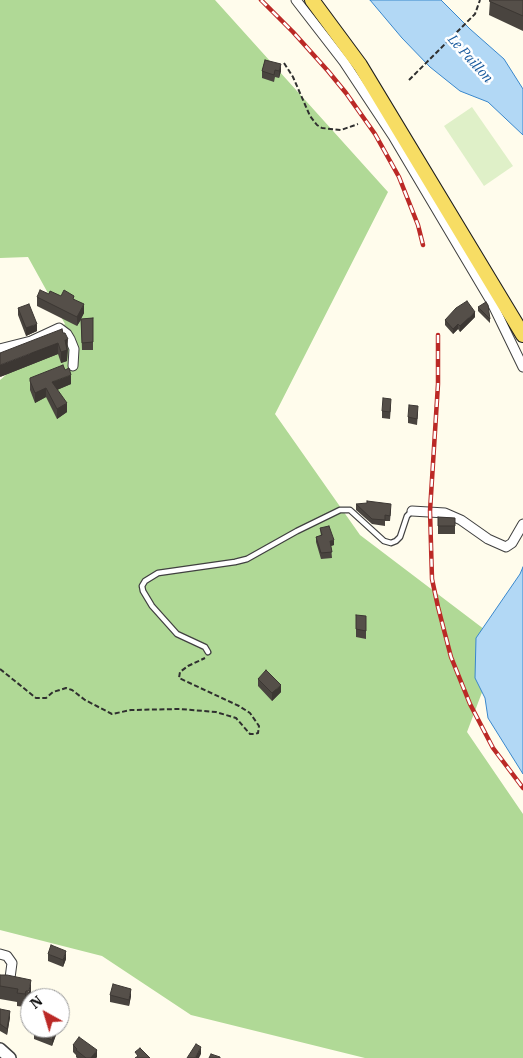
<!DOCTYPE html>
<html>
<head>
<meta charset="utf-8">
<style>
	body { margin:0 }
	#map { position:relative; width:523px; height:1058px; overflow:hidden; background:#fffcec; font-family:"IBM Plex Serif",serif }
	canvas { display:block }
	.north { position:absolute; left:20px; top:988px; width:50px; height:50px; box-sizing:border-box; background:#fff; border:1px solid #9e9e9e; border-radius:50%; rotate:321deg; font-size:14px; font-weight:700; line-height:20px; text-align:center; color:#0d0d0d }
	.north::after { content:''; display:block; margin:auto; width:18px; height:22px; background:#bb2926; clip-path:polygon(50% 0,100% 100%,50% 72%,0 100%) }
</style>
</head>
<body>
<div id="map">
<canvas width="523" height="1058"></canvas>
<div class="north">N</div>
</div>
<script>
const g = document.querySelector('canvas').getContext('2d');
g.lineJoin = 'round';
function paint(path, color) { g.fillStyle = color; g.fill(path, 'evenodd'); }
const toPath = rows => new Path2D(rows.map(r => 'M' + r).join(''));
function trace(path, color, width, dash) { g.strokeStyle = color; g.lineWidth = width; g.lineCap = dash ? 'butt' : 'round'; g.setLineDash(dash || []); g.stroke(path); }
function drawText(font, color, halo, rows, align = 'center') {
  g.font = font + ' "IBM Plex Serif",serif'; g.lineWidth = 5; g.setLineDash([]); g.textBaseline = 'middle'; g.strokeStyle = halo; g.fillStyle = color; for (const [text, x, y, turn = 0] of rows) {
    g.save(); g.translate(x, y); g.rotate((+turn || 0) * Math.PI / 180); g.textAlign = isNaN(turn) ? turn : align; if (halo) g.strokeText(text, 0, 0); g.fillText(text, 0, 0); g.restore();
  }
}
const forest = toPath([
	[0,0,215,0,388,192,275,414,360,535,501,642,467,732,523,814,523,1058,365,1058,191,1015,102,956,0,930,0,380,65,324,28,257,0,258]
]);
const pitch = toPath([
	[472,107,513,166,484,186,444,126]
]);
const water = toPath([
	[370,0,441,0,470,29,504,59,523,89,523,135,488,102,460,91,430,67,402,38,370,0],
	[523,567,523,774,488,718,485,698,475,678,476,638,520,574,523,567]
]);
const path = toPath([
	[284,63,293,77,310,116,317,125,322,128,341,130,358,124],
	[409,80,475,14,480,0],
	[0,669,36,698,46,698,53,692,66,688,72,690,85,700,112,714,131,710,180,709,216,712,236,718,250,734,255,734,258,733,259,726,250,713,239,706,179,678,180,672,188,666,205,658]
]);
const service = toPath([
	[208,652,205,647,177,634,169,625,152,606,143,591,142,586,145,581,158,573,235,562,247,559,297,531,340,510,350,510,384,541,391,543,396,541,400,537,407,516,412,511]
]);
const minor = toPath([
	[296,0,344,62,393,136,492,303,523,367],
	[0,349,31,341,59,328,67,334,70,339,74,349,73,366],
	[412,511,445,513,461,520,488,539,506,547,512,543,523,524],
	[0,954,7,956,12,963,10,978,7,982,0,983]
]);
const tertiary = toPath([
	[0,1049,10,1058]
]);
const primary = toPath([
	[312,0,360,65,523,335]
]);
const rail = toPath([
	[261,0,293,32,328,71,346,93,375,134,399,177,418,225,423,245],
	[438,335,438,384,430,511,432,579,438,607,451,657,470,704,493,748,523,788]
]);
const wall = toPath([
	[490,0,523,0,523,31,489,15],
	[265,60,281,71,279,78,275,77,274,82,262,78,262,71],
	[61,296,74,299,84,313,81,319,93,318,93,350,82,350,81,320,77,326,37,306,37,297],
	[478,307,490,319,490,323,478,311],
	[18,308,37,331,26,336,18,315],
	[475,317,460,332,458,329,453,334,445,325,445,320],
	[62,329,68,350,67,361,61,363,58,354,0,377],
	[30,378,71,384,57,390,67,412,57,419,46,397,35,403,30,390],
	[391,406,390,419,382,418,382,411],
	[418,413,417,425,408,423,408,417],
	[356,504,391,510,390,521,385,521,385,526,372,524,356,510],
	[438,517,455,518,455,534,438,534],
	[320,528,334,545,331,546,332,558,321,559,316,542,316,537,321,536],
	[366,616,366,639,356,637,356,629],
	[258,679,281,692,272,701,258,686],
	[48,954,66,959,63,967,48,961],
	[0,975,31,993,29,1005,26,1004,25,1007,17,1006,17,1002,0,999],
	[110,995,131,996,129,1006,110,1002],
	[0,1009,10,1017,7,1035,0,1031],
	[58,1028,52,1046,34,1039,34,1033],
	[73,1045,97,1057,96,1058,77,1058,76,1057,76,1055,73,1052]
]);
const shadedWall = toPath([
	[281,64,281,71,279,78,279,71],
	[84,304,84,313,77,326,77,317],
	[475,312,475,317,460,332,460,326],
	[37,324,37,331,26,336,26,328],
	[458,324,458,329,453,334,453,329],
	[68,339,67,361,61,363,61,352,65,340],
	[58,343,58,354,0,377,0,365],
	[71,375,71,384,52,392,52,382],
	[46,388,46,397,35,403,35,393],
	[67,403,67,412,57,419,57,409],
	[334,540,334,545,330,546,330,541],
	[281,685,281,692,272,701,272,693],
	[66,951,66,959,63,967,63,960],
	[31,980,31,993,29,1005,29,991],
	[131,989,131,996,129,1006,129,1000],
	[26,991,26,1004,25,1007,25,994],
	[10,1011,10,1017,7,1035,7,1029],
	[56,1028,58,1028,58,1030,52,1046,52,1040],
	[201,1047,201,1054,199,1058,195,1058],
	[97,1050,97,1057,96,1058,91,1058]
]);
const building = toPath([
	[490,0,523,0,523,16,489,1,490,0],
	[265,60,281,64,279,71,275,70,274,75,262,71,265,60],
	[40,290,49,294,50,291,61,296,64,290,74,296,73,299,84,304,77,317,37,297,40,290],
	[467,301,475,312,460,326,458,324,453,329,445,320,456,308,467,301],
	[486,302,488,305,490,319,478,307,486,302],
	[29,304,37,324,26,328,18,308,29,304],
	[93,318,93,342,82,343,81,319,93,318],
	[62,329,63,333,65,333,68,339,65,340,67,350,61,352,58,343,0,365,0,353,62,329],
	[63,365,65,370,69,368,71,375,52,382,67,403,57,409,46,388,35,393,30,381,30,378,63,365],
	[383,398,391,399,390,412,382,411,383,398],
	[409,405,418,406,417,419,408,417,409,405],
	[367,501,391,504,390,516,385,515,385,520,372,519,356,504,367,503,367,501],
	[438,517,455,518,455,526,438,526,438,517],
	[329,526,334,540,330,541,332,552,321,553,316,537,322,535,320,528,329,526],
	[356,615,366,616,366,631,356,629,356,615],
	[266,670,281,685,272,693,258,679,266,670],
	[51,945,66,951,63,960,48,954,51,945],
	[0,975,7,975,31,980,29,991,26,991,25,994,17,993,18,989,0,986,0,975],
	[113,984,131,989,129,1000,110,995,113,984],
	[0,1009,10,1011,7,1029,0,1024,0,1009],
	[36,1028,56,1028,52,1040,34,1033,36,1028],
	[79,1037,97,1050,91,1058,86,1058,76,1050,77,1049,73,1045,79,1037],
	[196,1044,201,1047,195,1058,187,1058,196,1044],
	[140,1048,150,1058,135,1058,138,1056,135,1052,140,1048],
	[211,1054,220,1057,220,1058,209,1058,211,1054]
]);
const waterNames = [
	["Le Paillon",470,59,48]
];
paint(forest, '#b0d996');
paint(pitch, '#dff0c8');
paint(water, '#b2d8f5');
trace(water, '#3987cc', 1);
trace(service, '#404040', 7);
trace(minor, '#404040', 11);
trace(tertiary, '#404040', 14);
trace(primary, '#1e1e1e', 16);
trace(path, '#2f2f2f', 2, [5, 2.5]);
trace(service, '#fff', 4.5);
trace(minor, '#fff', 9);
trace(tertiary, '#fff', 11);
trace(primary, '#f7dd64', 14);
trace(rail, '#bb2926', 4.5);
trace(rail, '#fff', 2.5, [8]);
paint(wall, '#49443f');
paint(shadedWall, '#3c3733');
paint(building, '#554f49');
trace(building, '#3c3733', 1);
drawText('italic 14px', '#17599d', '#fff', waterNames);
</script>
</body>
</html>
